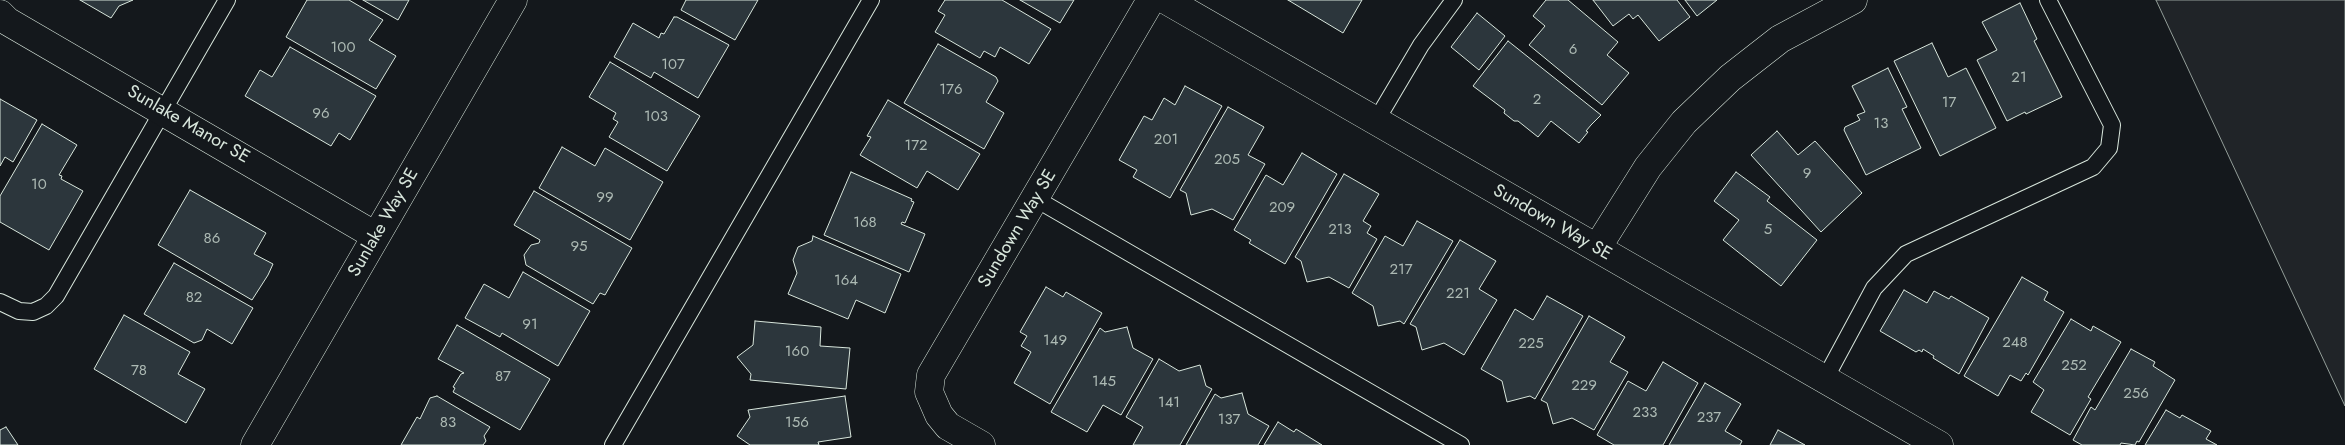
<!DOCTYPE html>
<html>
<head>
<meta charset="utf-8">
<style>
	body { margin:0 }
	canvas { display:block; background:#14181c }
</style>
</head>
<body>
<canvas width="2345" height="445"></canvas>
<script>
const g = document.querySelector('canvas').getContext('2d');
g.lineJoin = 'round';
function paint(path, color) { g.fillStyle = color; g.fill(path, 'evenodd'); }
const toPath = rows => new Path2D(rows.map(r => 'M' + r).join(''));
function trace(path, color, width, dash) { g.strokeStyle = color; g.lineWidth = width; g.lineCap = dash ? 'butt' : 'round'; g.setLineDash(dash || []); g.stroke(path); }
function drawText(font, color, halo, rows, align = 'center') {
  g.font = font + ' Jost,sans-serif'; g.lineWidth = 4; g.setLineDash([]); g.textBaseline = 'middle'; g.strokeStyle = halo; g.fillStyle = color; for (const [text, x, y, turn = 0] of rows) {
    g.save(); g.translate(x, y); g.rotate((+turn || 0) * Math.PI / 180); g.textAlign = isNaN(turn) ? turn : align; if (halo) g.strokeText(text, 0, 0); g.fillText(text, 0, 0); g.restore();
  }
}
const green = toPath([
	[2156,0,2345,0,2345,406,2156,0]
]);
const building = toPath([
	[80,0,133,0,119,6,111,18,80,0],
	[307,0,349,0,383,20,369,40,396,56,376,89,286,37,307,0],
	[363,0,409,0,398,20,363,0],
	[686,0,758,0,735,40,681,10,686,0],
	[945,0,1002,0,1051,29,1029,64,1000,47,995,57,984,51,980,58,935,32,945,15,938,11,945,0],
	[1020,0,1074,0,1060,23,1020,0],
	[1288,0,1362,0,1343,33,1288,0],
	[1546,0,1568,0,1618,42,1607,55,1629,73,1602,105,1529,45,1545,26,1533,16,1546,0],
	[1593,0,1677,0,1690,17,1659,41,1638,15,1633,19,1629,14,1613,26,1593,0],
	[1685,0,1717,0,1697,16,1685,0],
	[2020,3,2037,39,2034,41,2062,97,2026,114,2025,112,2007,121,1977,60,1997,50,1982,22,2020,3],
	[1477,13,1505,36,1479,70,1451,47,1477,13],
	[674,17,677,17,729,45,698,98,654,72,651,78,614,57,633,23,659,38,661,33,664,34,674,17],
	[1508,41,1601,115,1591,125,1586,131,1588,132,1579,143,1551,121,1538,137,1518,121,1514,121,1504,113,1505,110,1473,86,1508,41],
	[1932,43,1948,77,1966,68,1996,128,1940,156,1894,61,1932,43],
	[938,44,996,77,998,81,986,102,1004,113,984,149,904,103,938,44],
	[290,47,376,96,350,140,339,133,331,146,245,96,260,70,272,77,290,47],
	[610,62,700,116,667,171,609,137,618,122,613,119,616,113,589,97,610,62],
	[1888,68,1907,107,1902,109,1921,148,1866,175,1844,130,1845,127,1860,120,1857,115,1865,112,1852,86,1888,68],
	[1185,86,1222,106,1170,198,1133,177,1137,170,1119,160,1144,116,1152,120,1164,98,1175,105,1185,86],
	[0,99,37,120,13,162,5,157,0,166,0,99],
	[888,100,980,154,958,190,927,171,917,188,860,155,871,137,867,136,888,100],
	[1228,107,1264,127,1248,155,1265,164,1233,220,1212,209,1191,215,1186,193,1180,190,1228,107],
	[42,124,77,145,59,175,62,176,61,179,83,191,49,250,0,222,0,196,42,124],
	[1777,131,1798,155,1815,141,1862,193,1821,232,1751,155,1777,131],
	[562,147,595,166,605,148,663,182,630,240,539,188,562,147],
	[1302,153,1337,174,1285,264,1249,243,1251,240,1234,230,1266,175,1283,185,1302,153],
	[851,172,912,199,911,201,914,202,905,223,902,222,901,224,925,234,909,272,824,235,851,172],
	[1736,172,1770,197,1767,201,1817,240,1781,286,1723,240,1739,220,1714,201,1736,172],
	[1344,174,1379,194,1363,221,1371,226,1367,233,1377,239,1349,288,1329,277,1307,282,1301,261,1295,257,1344,174],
	[190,190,266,233,254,254,273,264,268,275,252,300,158,245,190,190],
	[534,191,632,248,605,295,600,293,593,304,526,265,524,255,531,245,539,243,540,240,514,225,534,191],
	[1417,221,1453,241,1404,324,1400,321,1378,326,1373,306,1352,293,1385,236,1403,246,1417,221],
	[813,236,901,274,885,313,856,300,848,319,788,294,797,273,793,260,798,247,812,241,813,236],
	[1460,240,1496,261,1479,289,1497,300,1464,355,1444,343,1422,350,1416,327,1410,324,1460,240],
	[174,263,253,308,232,344,207,329,202,340,194,343,144,314,174,263],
	[523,272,590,311,558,366,502,333,500,337,465,318,484,284,509,298,523,272],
	[2022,277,2048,292,2044,300,2064,312,2028,375,2026,373,2021,381,2010,375,1998,396,1964,376,2022,277],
	[1046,287,1063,297,1066,292,1102,313,1050,404,1014,383,1031,352,1021,346,1027,336,1020,332,1046,287],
	[1904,290,1927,303,1934,291,1949,299,1951,296,1989,318,1959,374,1933,358,1934,356,1923,349,1922,352,1919,350,1916,352,1880,331,1904,290],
	[1547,296,1583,316,1535,399,1530,396,1507,402,1502,381,1481,369,1515,309,1533,320,1547,296],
	[124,315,190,352,178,374,205,389,186,423,94,369,124,315],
	[1589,316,1625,337,1610,362,1628,372,1594,430,1572,418,1553,424,1547,403,1541,400,1589,316],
	[2071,319,2091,331,2093,326,2121,342,2088,397,2091,399,2070,435,2031,412,2044,390,2033,382,2071,319],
	[755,321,821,327,820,346,850,348,846,389,750,380,751,374,737,357,753,345,755,321],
	[457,325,550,379,520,430,453,392,455,388,453,387,461,374,464,373,438,359,457,325],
	[1127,327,1133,348,1153,359,1121,415,1103,405,1087,432,1051,412,1100,328,1105,332,1127,327],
	[2131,349,2155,362,2153,366,2175,380,2139,442,2137,441,2135,445,2121,443,2120,445,2082,445,2073,440,2091,407,2095,410,2131,349],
	[1159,359,1179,371,1200,365,1206,386,1212,389,1180,445,1133,445,1143,427,1126,417,1159,359],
	[1663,362,1698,383,1663,445,1614,445,1597,435,1628,381,1646,391,1663,362],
	[1705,383,1741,404,1725,431,1742,441,1740,445,1669,445,1705,383],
	[1242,393,1248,414,1269,426,1258,445,1186,445,1215,394,1221,398,1242,393],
	[437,396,490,427,484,436,486,441,483,445,401,445,417,417,420,419,430,398,437,396],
	[845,396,851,437,818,442,819,445,750,445,737,436,750,417,748,410,845,396],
	[2166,410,2180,418,2182,415,2211,431,2206,439,2217,445,2145,445,2166,410],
	[1278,422,1294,432,1296,429,1322,445,1264,445,1278,422],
	[6,427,18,445,0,445,0,430,6,427],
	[1778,430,1805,445,1770,445,1778,430]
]);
const service = toPath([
	[1376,121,1421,45,1454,0],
	[1036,199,1461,445],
	[0,302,19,311,33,312,46,306,56,296,227,0],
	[1825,379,1874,288,1906,254,2093,167,2109,148,2112,125,2048,0],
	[613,445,871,0]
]);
const minor = toPath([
	[1166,0,1939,445],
	[0,14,7,21,376,236],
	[1597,248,1648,167,1684,122,1730,78,1780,39,1853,0],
	[255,445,513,0],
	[981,445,948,426,939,415,929,392,931,375,1151,0]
]);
const numberNames = [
	["100",343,48],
	["6",1573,50],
	["107",673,65],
	["21",2019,78],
	["176",951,90],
	["2",1537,100],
	["17",1949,103],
	["96",321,114],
	["103",656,117],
	["13",1881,124],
	["201",1166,140],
	["172",916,146],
	["205",1227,160],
	["9",1807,174],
	["10",39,185],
	["99",605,198],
	["209",1282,208],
	["168",865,223],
	["213",1340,230],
	["5",1768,230],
	["86",212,239],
	["95",579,247],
	["217",1401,270],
	["164",846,281],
	["221",1458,294],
	["82",194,298],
	["91",530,325],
	["149",1055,341],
	["248",2015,343],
	["225",1531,344],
	["160",797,352],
	["252",2074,366],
	["78",139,371],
	["87",503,377],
	["145",1104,382],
	["229",1584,386],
	["256",2136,394],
	["141",1169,403],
	["233",1645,413],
	["237",1709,418],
	["137",1229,420],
	["83",448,423],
	["156",797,423]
];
const streetNames = [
	["Sunlake Manor SE",188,125,30],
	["Sunlake Way SE",384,223,-60],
	["Sundown Way SE",1552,223,30],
	["Sundown Way SE",1018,229,-59]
];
paint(green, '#202428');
trace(green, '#939e99', 1);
paint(building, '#2c363c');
trace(building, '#d8e6dc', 1);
trace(service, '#d8e6dc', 18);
trace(minor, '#d8e6dc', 29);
trace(service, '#14181c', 16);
trace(minor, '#14181c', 28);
drawText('15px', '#adbab4', null, numberNames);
drawText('18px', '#d8e6dc', '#14181c', streetNames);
</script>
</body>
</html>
